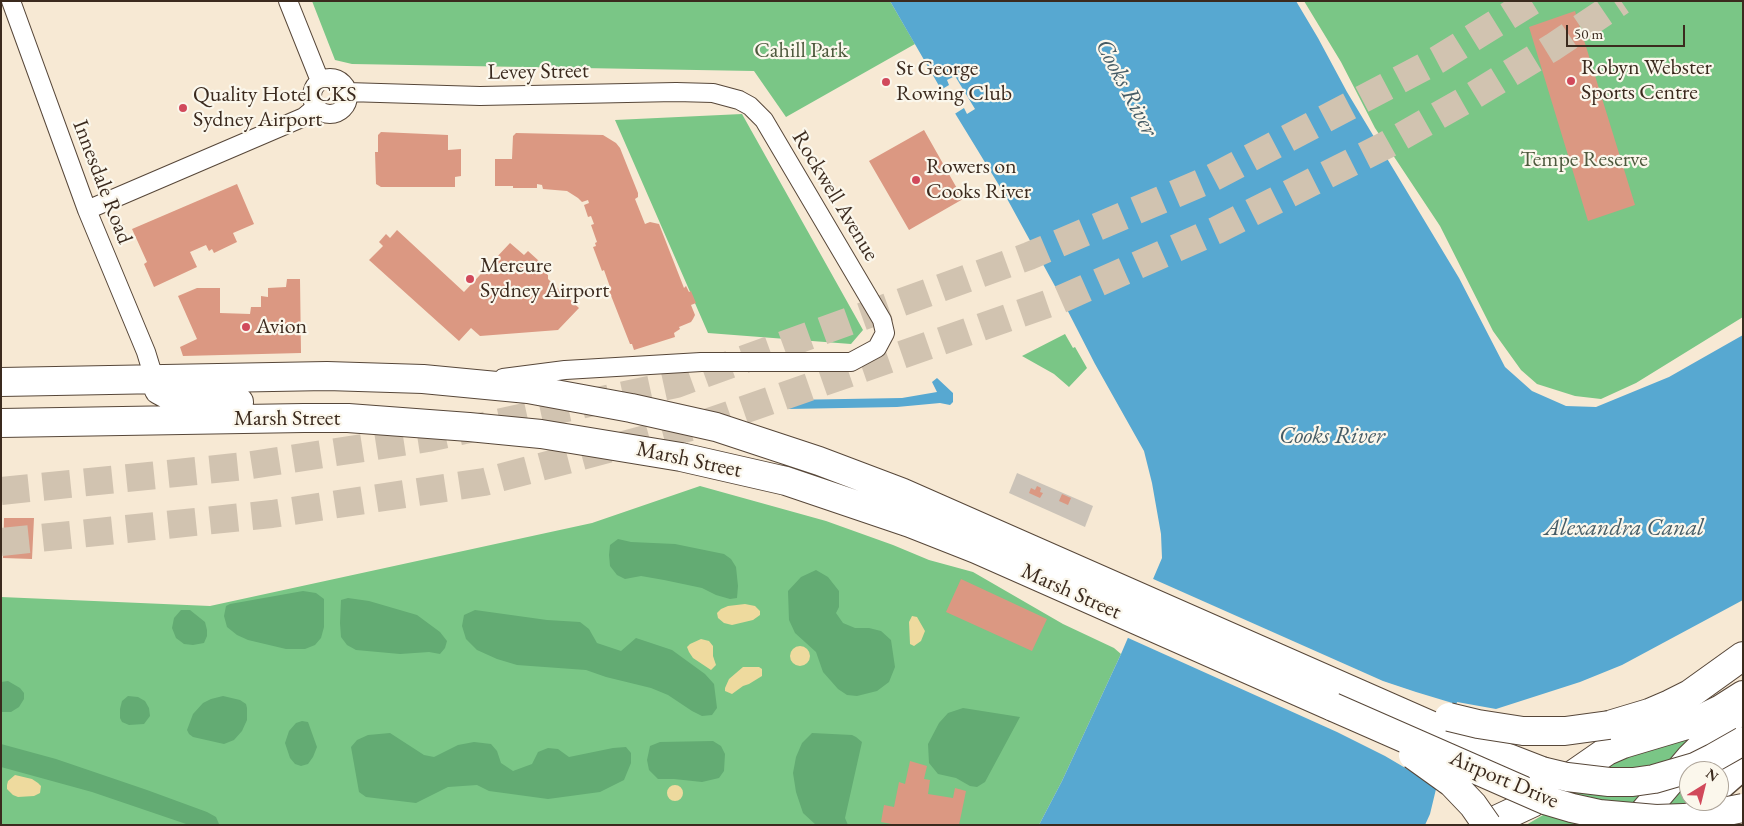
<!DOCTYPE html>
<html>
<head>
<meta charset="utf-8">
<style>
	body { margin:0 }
	#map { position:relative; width:1744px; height:826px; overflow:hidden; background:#f7e9d4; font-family:"EB Garamond",serif }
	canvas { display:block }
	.frame { position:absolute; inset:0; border:2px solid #3b2a1e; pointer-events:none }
	.north { position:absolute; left:1679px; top:761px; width:50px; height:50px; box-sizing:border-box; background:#fbf7ec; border:1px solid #aea59a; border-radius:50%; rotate:36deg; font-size:14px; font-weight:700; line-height:20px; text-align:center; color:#3b2a1e }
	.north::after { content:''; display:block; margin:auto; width:18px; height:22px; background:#d1495b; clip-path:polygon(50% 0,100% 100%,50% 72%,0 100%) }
	.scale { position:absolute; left:1566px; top:25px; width:119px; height:22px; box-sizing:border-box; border:2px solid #3b2a1e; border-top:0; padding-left:6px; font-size:15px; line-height:18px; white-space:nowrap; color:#3b2a1e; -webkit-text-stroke:4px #fbf7ec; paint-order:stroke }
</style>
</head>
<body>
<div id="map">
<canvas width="1744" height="826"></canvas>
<div class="frame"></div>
<div class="north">N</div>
<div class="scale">50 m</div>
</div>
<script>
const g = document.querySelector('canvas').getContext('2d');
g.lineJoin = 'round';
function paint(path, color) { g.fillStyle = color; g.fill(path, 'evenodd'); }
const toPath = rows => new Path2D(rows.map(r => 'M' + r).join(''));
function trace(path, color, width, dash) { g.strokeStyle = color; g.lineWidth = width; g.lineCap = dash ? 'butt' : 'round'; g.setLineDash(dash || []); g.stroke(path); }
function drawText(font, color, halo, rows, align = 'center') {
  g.font = font + ' "EB Garamond",serif'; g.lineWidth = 4.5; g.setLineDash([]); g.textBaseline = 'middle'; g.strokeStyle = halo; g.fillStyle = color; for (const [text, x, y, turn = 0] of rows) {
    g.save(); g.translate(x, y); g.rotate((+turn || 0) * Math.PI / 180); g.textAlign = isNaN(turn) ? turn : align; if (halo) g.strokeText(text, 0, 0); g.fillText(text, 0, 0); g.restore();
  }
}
const industrial = toPath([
	[1017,473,1093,506,1085,527,1009,493]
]);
const green = toPath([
	[312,1,890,1,915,44,786,117,754,71,352,64,335,60],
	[1304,1,1743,1,1743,317,1636,383,1601,399,1575,396,1537,384,1521,370,1493,331,1440,226,1375,128,1341,62],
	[742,114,863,330,851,344,708,333,615,120],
	[1065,334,1073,348,1075,347,1087,368,1069,387,1054,374,1022,356],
	[700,486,826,521,893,545,929,560,973,572,1063,624,1114,648,1121,654,1062,781,1039,825,1,825,1,597,210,606,592,523],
	[1695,733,1699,741,1624,825,1526,825,1567,801,1621,757],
	[1689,773,1689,801,1696,801,1669,825,1647,825]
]);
const forest = toPath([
	[618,539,631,542,675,544,724,554,731,559,736,567,738,586,737,598,730,599,716,595,702,588,664,580,641,576,625,579,617,575,610,566,609,555,610,545],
	[816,570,828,577,839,591,839,607,836,613,843,623,855,628,869,628,881,631,891,640,895,667,889,682,877,691,857,696,847,695,838,689,823,672,816,652,795,633,789,620,788,591,801,577],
	[303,591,316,593,324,599,324,627,321,638,315,645,305,649,286,649,248,640,237,635,227,627,224,616,226,606,230,604],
	[348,598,369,601,417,615,440,632,447,641,445,648,440,654,429,652,400,654,356,650,347,645,341,637,340,623,341,600],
	[181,610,190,610,205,622,207,630,207,636,204,643,193,645,184,644,176,638,172,628,174,618],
	[475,610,547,620,580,622,589,629,597,643,621,651,636,638,672,650,705,674,714,684,717,708,712,715,702,716,692,711,668,695,651,688,606,677,586,670,517,665,497,659,477,650,466,639,462,626,464,615],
	[8,681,20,688,24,693,24,699,19,707,11,712,1,712,1,682],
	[128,696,138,697,145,701,149,708,150,716,144,724,129,725,122,722,120,718,120,709,122,701],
	[223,696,240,700,246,704,247,708,247,720,242,731,234,740,224,744,193,737,189,734,187,730,193,714,203,703,211,699],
	[963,708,1020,717,985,782,977,787,970,786,956,778,938,774,929,763,928,744,939,723,948,713],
	[302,721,308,722,317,747,313,757,308,764,301,766,295,764,290,758,285,743,289,731,296,723],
	[390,733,424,755,434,757,458,745,474,742,491,744,497,751,501,763,513,771,532,764,538,752,548,748,558,749,569,757,613,748,626,747,631,753,631,763,624,780,600,792,548,799,489,791,477,785,448,787,416,803,366,797,359,792,351,747,357,740,368,735],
	[812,733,852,735,856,737,862,742,845,818,848,825,816,825,803,813,796,792,793,773,796,757,802,743],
	[713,741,721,746,725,754,724,771,719,778,702,782,674,779,658,779,649,770,647,760,650,746,660,742],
	[1,744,56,759,147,790,207,812,216,817,219,824,189,825,92,792,1,767]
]);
const sand = toPath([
	[745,604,755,606,760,611,760,615,753,620,732,625,724,623,718,618,717,613,721,609,728,606],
	[912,616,917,617,925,631,921,641,914,646,910,644,909,622],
	[701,639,709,641,713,646,713,656,716,665,711,670,693,658,689,652,687,647,690,644],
	'790 656a10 10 0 1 1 20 0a10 10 0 1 1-20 0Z',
	[743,667,759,667,762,669,762,676,749,684,743,686,732,694,725,691,725,688,729,679],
	[15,775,32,779,38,783,41,786,40,793,34,796,18,797,13,795,7,789,7,785,8,781],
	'667 793a8 8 0 1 1 16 0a8 8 0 1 1-16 0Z'
]);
const water = toPath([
	[890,1,1296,1,1318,38,1347,92,1459,278,1505,367,1532,391,1566,406,1596,407,1669,377,1743,335,1743,600,1622,665,1580,682,1496,709,1457,702,1430,814,1425,825,1039,825,1062,781,1121,654,1162,558,1161,534,1152,483,1144,451,1095,364,1056,288,1005,195,953,110],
	[937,378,953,393,953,402,950,405,940,403,897,407,788,409,788,400,902,398,937,392,932,382]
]);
const pier = toPath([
	[955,76,975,109,967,114,964,108,953,115,939,91,949,85,947,80],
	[1151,578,1383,681,1416,692,1459,705,1438,790,1419,776,1385,756,1337,732,1126,637]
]);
const building = toPath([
	[1575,11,1635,205,1588,221,1529,27],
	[924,130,963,199,909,230,869,161],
	[381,132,448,135,448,150,461,149,461,176,455,177,455,187,381,187,376,184,375,152,378,152,378,135],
	[516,133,603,135,616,143,620,148,638,193,638,197,635,199,645,224,650,222,659,224,684,288,686,286,689,292,691,291,696,303,691,305,695,315,693,319,691,322,679,327,680,329,674,333,675,337,634,350,632,344,630,344,608,288,610,287,604,270,602,271,593,247,596,246,595,243,597,242,591,225,594,224,591,216,588,217,584,205,589,203,588,200,582,202,578,198,567,191,543,189,542,185,537,184,537,188,513,188,513,186,495,186,495,159,512,159,513,136],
	[237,184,254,224,233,233,237,242,214,253,212,249,209,251,206,245,190,252,197,267,154,287,144,264,147,262,132,229],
	[397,230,464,292,510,243,524,255,528,251,539,261,535,266,540,268,548,275,548,279,579,308,558,330,480,336,471,328,459,341,369,260,383,246,379,242,386,234,390,238],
	[287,279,300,279,301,353,183,356,180,347,197,339,178,296,197,288,220,288,220,313,250,314,251,307,261,307,261,296,268,297,268,288,286,287],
	[1037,486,1041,488,1040,492,1043,493,1040,498,1029,493,1031,488,1035,490],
	[1062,494,1071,498,1068,505,1059,501],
	[4,518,34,518,32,559,3,558],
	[961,579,1047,619,1032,651,946,612],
	[910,761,927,766,924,779,930,780,928,794,953,798,955,788,966,791,959,825,897,825,881,822,884,805,894,807,899,782,905,784]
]);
const highwayTunnel = toPath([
	[1,491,245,466,428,438,676,384,1029,256,1210,179,1437,60,1532,1],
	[1,542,272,514,484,482,706,423,1059,300,1217,230,1386,145,1471,97,1553,47,1621,1]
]);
const street = toPath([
	[11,1,87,210,146,352,154,378],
	[288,1,320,81],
	'312 96a18 18 0 1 1 36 0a18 18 0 1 1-36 0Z',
	[347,92,480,96,676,92,713,93,739,100,750,106,764,120,882,320,885,333,877,348,851,362,701,362,565,370,503,378],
	[87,210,304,117,316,107]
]);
const secondary = toPath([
	[1719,788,1743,767]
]);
const primary = toPath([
	[154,378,159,390,174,398,239,402],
	[1,382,327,376,423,379,528,389,631,408,716,427,819,461,901,492,1480,747,1542,771],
	[1,423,304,418,348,418,469,427,541,434,681,457,786,481,910,523,976,549,1333,707],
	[1609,725,1649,713,1670,704,1690,694,1743,656]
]);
const highway = toPath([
	[1485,825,1532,803,1607,751,1623,744,1690,724,1721,709,1743,695],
	[1633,825,1690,758,1739,710]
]);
const primaryBridge = toPath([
	[1333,707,1513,786,1545,800,1572,808,1599,814,1656,819,1684,818,1713,814,1743,808],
	[1449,717,1478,724,1523,731,1565,731,1609,725],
	[1413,755,1452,783,1473,805,1487,825],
	[1542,771,1567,777,1609,782,1633,782,1654,779,1695,767,1713,758,1743,741]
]);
const markers = [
	[1571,81,5,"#d1495b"],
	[886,82,5,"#d1495b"],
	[183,108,5,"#d1495b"],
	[916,180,5,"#d1495b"],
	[470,279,5,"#d1495b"],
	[246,327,5,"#d1495b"]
];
const parkNames = [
	["Cahill Park",801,51],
	["Tempe Reserve",1584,160]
];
const poiNames = [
	["Robyn Webster",1581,68],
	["Sports Centre",1581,93],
	["St George",896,69],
	["Rowing Club",896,94],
	["Quality Hotel CKS",193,95],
	["Sydney Airport",193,120],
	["Rowers on",926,167],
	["Cooks River",926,192],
	["Mercure",480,266],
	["Sydney Airport",480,291],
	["Avion",256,327]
];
const streetNames = [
	["Levey Street",538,72,-1],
	["Innesdale Road",102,182,69],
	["Rockwell Avenue",835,196,59],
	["Marsh Street",287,419],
	["Marsh Street",689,460,12],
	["Marsh Street",1071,592,24],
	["Airport Drive",1504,780,23]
];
const waterNames = [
	["Cooks River",1126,88,62],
	["Cooks River",1332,436],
	["Alexandra Canal",1624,528]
];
paint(industrial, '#cbc3b8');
paint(green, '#7ac686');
paint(forest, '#63ab73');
paint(sand, '#eeda9e');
paint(water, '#57a8d1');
paint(pier, '#f7e9d4');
paint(building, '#db9882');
trace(highwayTunnel, '#d1c3b0', 28, [28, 14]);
trace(street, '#574739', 20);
trace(secondary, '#574739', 28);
trace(primary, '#574739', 30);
trace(highway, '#574739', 30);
trace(street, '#fff', 18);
trace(secondary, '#fff', 25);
trace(primary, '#fff', 28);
trace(highway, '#fff', 28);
trace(primaryBridge, '#574739', 30, []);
trace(primaryBridge, '#fff', 28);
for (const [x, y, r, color] of markers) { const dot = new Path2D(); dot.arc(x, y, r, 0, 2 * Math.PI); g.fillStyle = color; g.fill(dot); trace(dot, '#fbf7ec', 2); }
drawText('22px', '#4e593d', '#fbf7ec', parkNames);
drawText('22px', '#3b2a1e', '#fbf7ec', poiNames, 'left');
drawText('22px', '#3b2a1e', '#fbf7ec', streetNames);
drawText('italic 24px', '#465c66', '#fbf7ec', waterNames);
</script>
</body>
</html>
